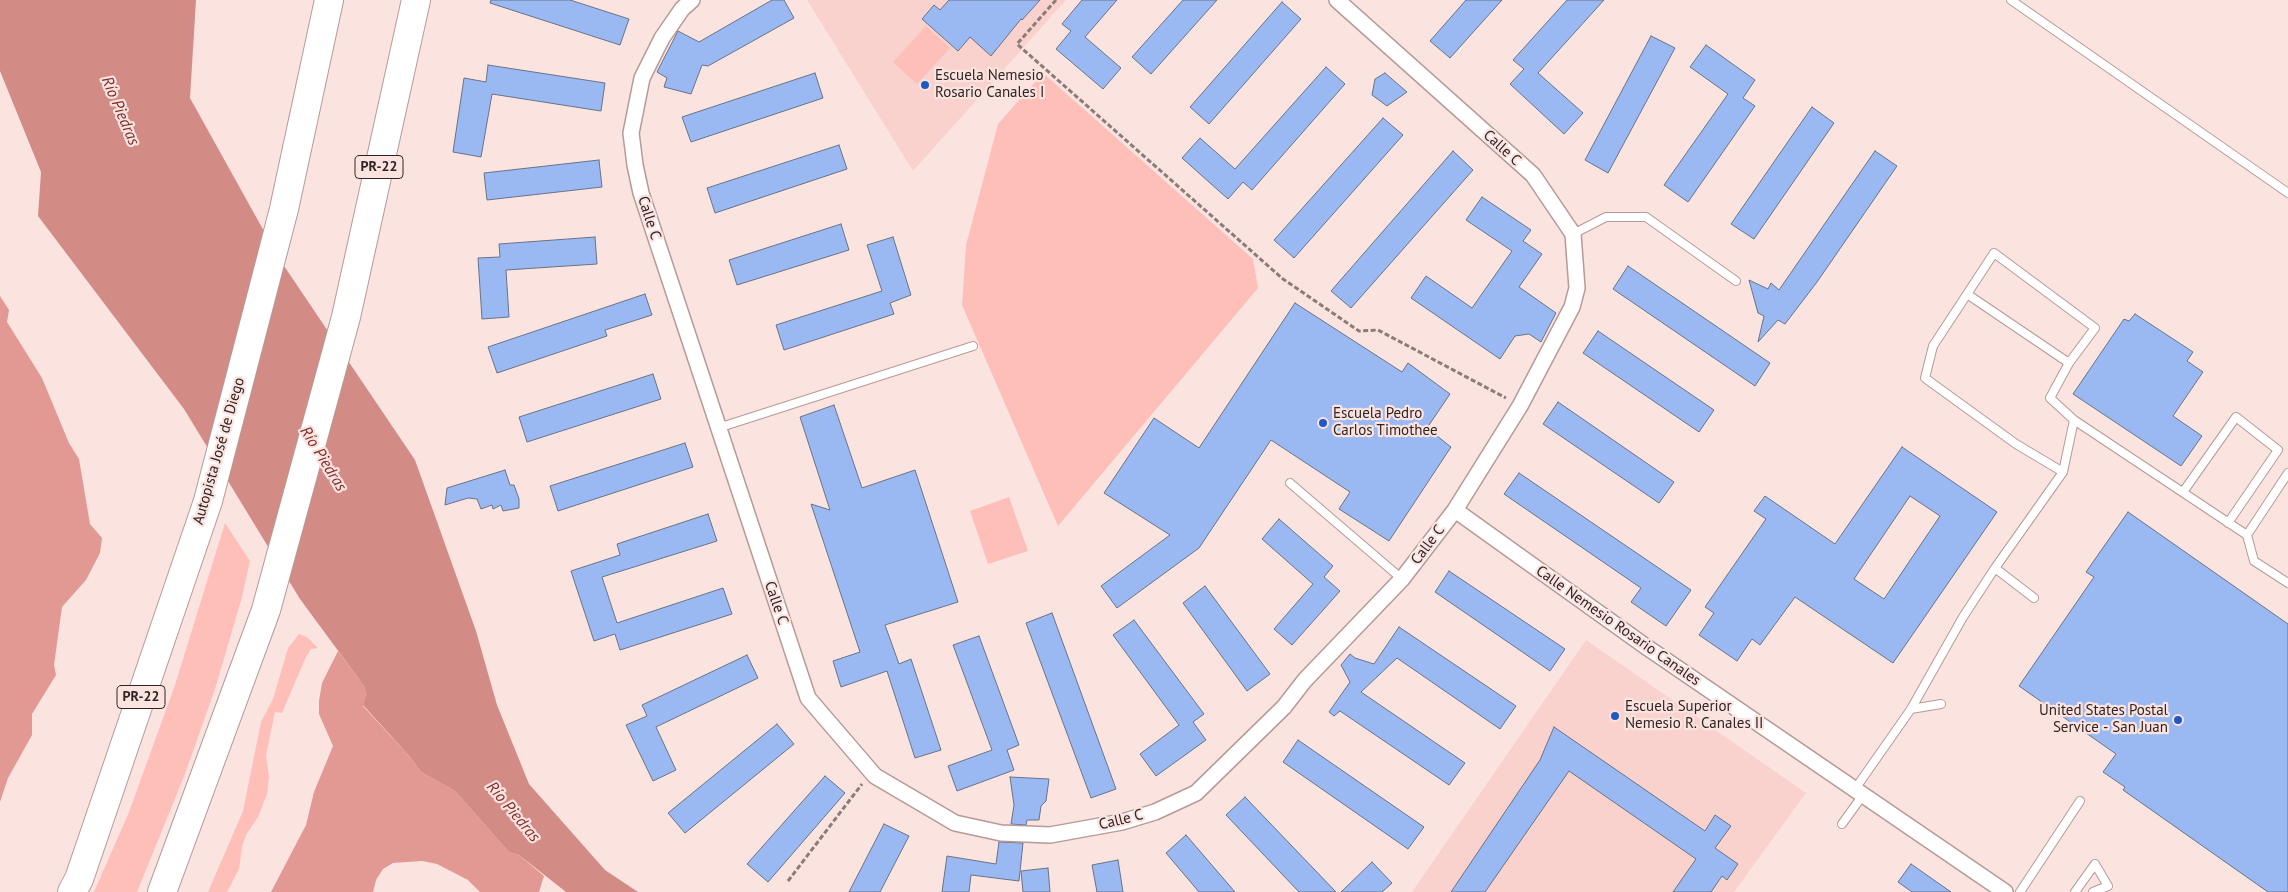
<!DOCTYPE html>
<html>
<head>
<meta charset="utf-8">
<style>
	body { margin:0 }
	canvas { display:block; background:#fbe3e0 }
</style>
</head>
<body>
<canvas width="2288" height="892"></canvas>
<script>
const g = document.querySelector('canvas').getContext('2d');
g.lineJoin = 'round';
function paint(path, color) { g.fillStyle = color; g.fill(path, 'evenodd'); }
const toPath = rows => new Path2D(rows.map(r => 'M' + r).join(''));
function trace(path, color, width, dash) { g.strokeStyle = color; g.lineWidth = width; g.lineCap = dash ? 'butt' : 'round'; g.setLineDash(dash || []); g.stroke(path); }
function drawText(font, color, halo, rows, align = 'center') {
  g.font = font + ' "PT Sans",sans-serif'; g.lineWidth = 4.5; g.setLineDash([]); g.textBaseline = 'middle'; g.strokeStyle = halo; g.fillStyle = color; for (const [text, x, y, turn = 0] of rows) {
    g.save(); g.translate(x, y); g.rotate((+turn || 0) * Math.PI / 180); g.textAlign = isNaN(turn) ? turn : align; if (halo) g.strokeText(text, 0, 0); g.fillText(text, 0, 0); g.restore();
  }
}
const built = toPath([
	[807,0,1066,0,913,171],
	[1586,640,1806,793,1734,892,1412,892]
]);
const green = toPath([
	[926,26,950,48,917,84,893,62],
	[1043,73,1253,259,1258,288,1058,526,962,305,966,245,998,124],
	[1009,497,1028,551,988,564,970,511],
	[225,523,250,561,242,597,216,686,185,774,137,892,94,892,129,812,175,685],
	[299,634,307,637,318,648,311,649,306,657,282,713,275,712,266,755,269,777,267,794,258,817,246,835,242,847,239,869,227,892,208,892,243,811,261,722,273,699,288,648]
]);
const forest = toPath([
	[0,296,9,310,7,322,42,378,69,443,79,459,90,524,102,538,100,553,86,580,62,607,54,665,56,675,32,714,32,735,8,778,0,802],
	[338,651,364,686,366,694,363,706,411,758,421,772,455,791,509,852,519,855,544,876,539,892,480,892,468,880,437,864,422,861,393,863,383,869,376,880,373,892,271,892,306,825,314,792,333,746,319,714,319,701,322,683]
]);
const water = toPath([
	[0,0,196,0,190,98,280,260,415,460,476,631,497,705,529,784,605,870,638,892,566,892,519,855,509,852,455,791,421,772,411,758,363,705,366,694,364,686,300,599,184,409,38,216,41,172,0,71]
]);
const building = toPath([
	[491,0,570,0,629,19,620,45,490,3,491,0],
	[772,0,784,0,794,18,708,66,702,65,691,94,664,87,667,78,657,72,678,31,699,42,772,0],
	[949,0,1040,0,1022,20,1021,19,991,56,970,37,958,51,922,19,934,5,940,10,949,0],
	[1082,0,1117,0,1085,37,1121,68,1103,89,1056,49,1071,31,1062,24,1082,0],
	[1183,0,1217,0,1151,74,1132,57,1183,0],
	[1466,0,1502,0,1450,58,1430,41,1466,0],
	[1567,0,1604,0,1538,73,1583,113,1564,134,1510,84,1524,69,1513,60,1567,0],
	[1282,2,1301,19,1209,124,1190,107,1282,2],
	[1651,36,1675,48,1608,173,1585,160,1651,36],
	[1706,45,1755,80,1743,98,1755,106,1688,202,1664,185,1728,94,1690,67,1706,45],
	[488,65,605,83,601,111,492,94,481,157,453,152,464,78,486,82,488,65],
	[1326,67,1345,84,1252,190,1243,182,1228,199,1182,158,1200,138,1235,169,1326,67],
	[815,73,823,98,691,142,682,117,815,73],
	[1385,73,1407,92,1387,106,1372,95,1375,79,1385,73],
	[1812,107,1834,123,1754,239,1731,224,1812,107],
	[1383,118,1403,135,1294,258,1274,240,1383,118],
	[839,145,847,169,715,213,707,188,839,145],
	[1453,151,1473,170,1351,308,1331,291,1453,151],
	[1875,151,1897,166,1817,282,1785,324,1778,320,1758,342,1764,316,1758,313,1749,280,1768,289,1771,283,1779,290,1875,151],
	[599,160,602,187,487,200,484,173,599,160],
	[1482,197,1531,230,1523,241,1542,254,1519,287,1556,313,1541,342,1529,334,1515,336,1500,359,1411,298,1426,276,1472,308,1512,251,1466,220,1482,197],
	[841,224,849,250,737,285,729,260,841,224],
	[595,237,597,264,506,270,509,317,482,319,478,258,500,257,499,244,595,237],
	[893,237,911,295,890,303,894,314,784,350,776,325,882,291,867,245,893,237],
	[1628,266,1770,363,1755,386,1613,289,1628,266],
	[645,294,652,315,605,330,607,336,497,373,488,347,645,294],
	[1295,303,1402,372,1408,363,1450,394,1427,428,1451,447,1389,541,1339,509,1350,492,1271,440,1199,548,1117,608,1101,586,1170,535,1104,493,1154,418,1199,448,1295,303],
	[2135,314,2193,352,2187,361,2203,372,2173,416,2202,436,2181,466,2073,394,2124,319,2129,321,2135,314],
	[1598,331,1714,410,1699,432,1583,353,1598,331],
	[653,374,661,399,527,442,519,417,653,374],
	[1558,402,1674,482,1659,503,1543,424,1558,402],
	[834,405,862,488,915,470,958,602,885,625,899,664,911,659,941,750,915,758,887,671,841,687,833,661,860,652,811,504,830,510,800,417,834,405],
	[685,443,693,467,558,511,550,486,685,443],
	[1902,447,1997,512,1893,663,1795,597,1760,645,1752,639,1737,661,1699,635,1714,613,1705,607,1766,519,1754,511,1765,496,1835,544,1902,447],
	[1910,496,1940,516,1884,599,1854,579,1910,496],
	[505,470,510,485,514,485,519,499,519,508,503,511,501,505,493,509,492,505,481,509,477,499,468,498,445,505,447,488,505,470],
	[1519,473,1691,590,1666,626,1631,602,1641,588,1504,494,1519,473],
	[2128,512,2288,624,2288,892,2268,892,2123,790,2125,787,2103,772,2116,754,2019,686,2094,577,2086,572,2128,512],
	[708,514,717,541,602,577,617,623,723,588,732,614,620,650,615,634,594,641,571,571,620,555,617,544,708,514],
	[1279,519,1333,566,1324,577,1340,591,1292,645,1274,629,1313,584,1262,539,1279,519],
	[1449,571,1565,649,1550,671,1435,592,1449,571],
	[1205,586,1270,674,1247,691,1183,603,1205,586],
	[1052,613,1116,789,1091,798,1026,623,1052,613],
	[1134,620,1204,714,1193,722,1206,740,1156,776,1140,754,1179,725,1113,635,1134,620],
	[1399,627,1516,706,1500,729,1397,658,1361,692,1465,763,1449,785,1340,711,1334,716,1329,712,1350,682,1341,665,1350,654,1355,658,1374,664,1399,627],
	[979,636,1019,745,1007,750,1014,770,957,791,948,766,992,750,953,645,979,636],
	[747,655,758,678,656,727,676,770,653,781,626,725,647,716,642,705,747,655],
	[777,724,794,744,685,833,668,813,777,724],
	[1554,727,1705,831,1715,815,1731,826,1715,848,1738,864,1727,880,1722,876,1711,892,1673,892,1696,859,1569,771,1485,892,1451,892,1540,760,1554,727],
	[1298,740,1424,827,1408,849,1283,762,1298,740],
	[825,776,845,793,768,882,747,864,825,776],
	[1010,777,1049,779,1046,801,1041,806,1039,820,1027,820,1026,825,1011,824,1014,805,1010,777],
	[1245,797,1336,892,1299,892,1226,815,1245,797],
	[884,824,909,836,880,892,849,892,884,824],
	[1186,835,1235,892,1199,892,1166,853,1186,835],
	[999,842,1023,843,1019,881,971,875,969,892,942,892,947,856,996,864,999,842],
	[1118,860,1123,892,1097,892,1092,865,1118,860],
	[1372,862,1392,883,1382,892,1341,892,1372,862],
	[1911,864,1951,892,1912,892,1898,882,1911,864],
	[1048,868,1050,892,1023,892,1021,871,1048,868]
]);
const path = toPath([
	[1056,0,1017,44,1283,279,1359,331,1378,330,1506,398],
	[788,881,862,784]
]);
const service = toPath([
	[2011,0,2288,193],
	[1573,234,1606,217,1646,217,1736,281],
	[1967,294,2069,363,2050,398,2074,420],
	[718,428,973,346],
	[2063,472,2016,444,1925,378,1933,346,1994,253,2095,328,2069,363],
	[1290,483,1402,579],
	[2183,492,2236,417,2278,450,2228,523],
	[2247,535,2254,561,2288,583],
	[1995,568,2034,598],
	[1911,709,1941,704],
	[1855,789,1911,709,1963,617,1995,568,2063,472,2074,420,2247,535,2288,473],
	[1842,824,1863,795],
	[2020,892,2080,801],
	[2075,892,2095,864,2108,886,2093,892]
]);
const minor = toPath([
	[692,0,682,9,662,38,642,78,631,133,635,165,641,193,808,698,875,776,955,823,1001,833,1050,835,1122,822,1155,812,1196,793,1284,707,1305,680,1402,579,1455,510,1520,406,1572,307,1577,288,1573,234,1533,175,1337,0],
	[1455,510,1645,646,2005,892]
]);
const motorway = toPath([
	[72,892,79,879,208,501,284,209,329,0],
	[162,892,266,610,346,317,416,0]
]);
const markers = [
	[925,85,5,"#2258c5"],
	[1323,423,5,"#2258c5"],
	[1615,716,5,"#2258c5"],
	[2178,720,5,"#2258c5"]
];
const shields = [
	[379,167,48],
	[141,697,48]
];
const shieldNames = [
	["PR-22",379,167],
	["PR-22",141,697]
];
const poiNames = [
	["Escuela Nemesio",935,76],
	["Rosario Canales I",935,93],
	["Escuela Pedro",1333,414],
	["Carlos Timothee",1333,431],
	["Escuela Superior",1625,707],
	["Nemesio R. Canales II",1625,724],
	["United States Postal",2168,711,"right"],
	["Service - San Juan",2168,728,"right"]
];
const streetNames = [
	["Calle C",1502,148,42],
	["Calle C",649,218,72],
	["Autopista José de Diego",219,451,-74],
	["Calle C",1428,545,-53],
	["Calle C",776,603,71],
	["Calle Nemesio Rosario Canales",1618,626,35],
	["Calle C",1121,820,-14]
];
const waterNames = [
	["Río Piedras",120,111,67],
	["Río Piedras",323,459,58],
	["Río Piedras",513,812,50]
];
paint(built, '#f9d2ce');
paint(green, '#febfb9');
paint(forest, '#e29993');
paint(water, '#d38b85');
paint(building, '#9ab9f2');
trace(building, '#687387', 1);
trace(service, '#b79a97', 10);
trace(minor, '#b79a97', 18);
trace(motorway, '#b79a97', 30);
trace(path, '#8c7b79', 3, [5, 2.5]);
trace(service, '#fff', 8);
trace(minor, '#fff', 15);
trace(motorway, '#fff', 28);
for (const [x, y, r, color] of markers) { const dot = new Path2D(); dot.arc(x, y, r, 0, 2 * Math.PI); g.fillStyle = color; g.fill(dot); trace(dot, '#fbe3e0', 2); }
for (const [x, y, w] of shields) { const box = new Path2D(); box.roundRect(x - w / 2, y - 11.5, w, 23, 4); g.fillStyle = '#fbe3e0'; g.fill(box); trace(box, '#2f2423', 1); }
drawText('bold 14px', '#2f2423', null, shieldNames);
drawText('15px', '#2f2423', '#fbe3e0', poiNames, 'left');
drawText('15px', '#2f2423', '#fbe3e0', streetNames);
drawText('italic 16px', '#802b29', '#fbe3e0', waterNames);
</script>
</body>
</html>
